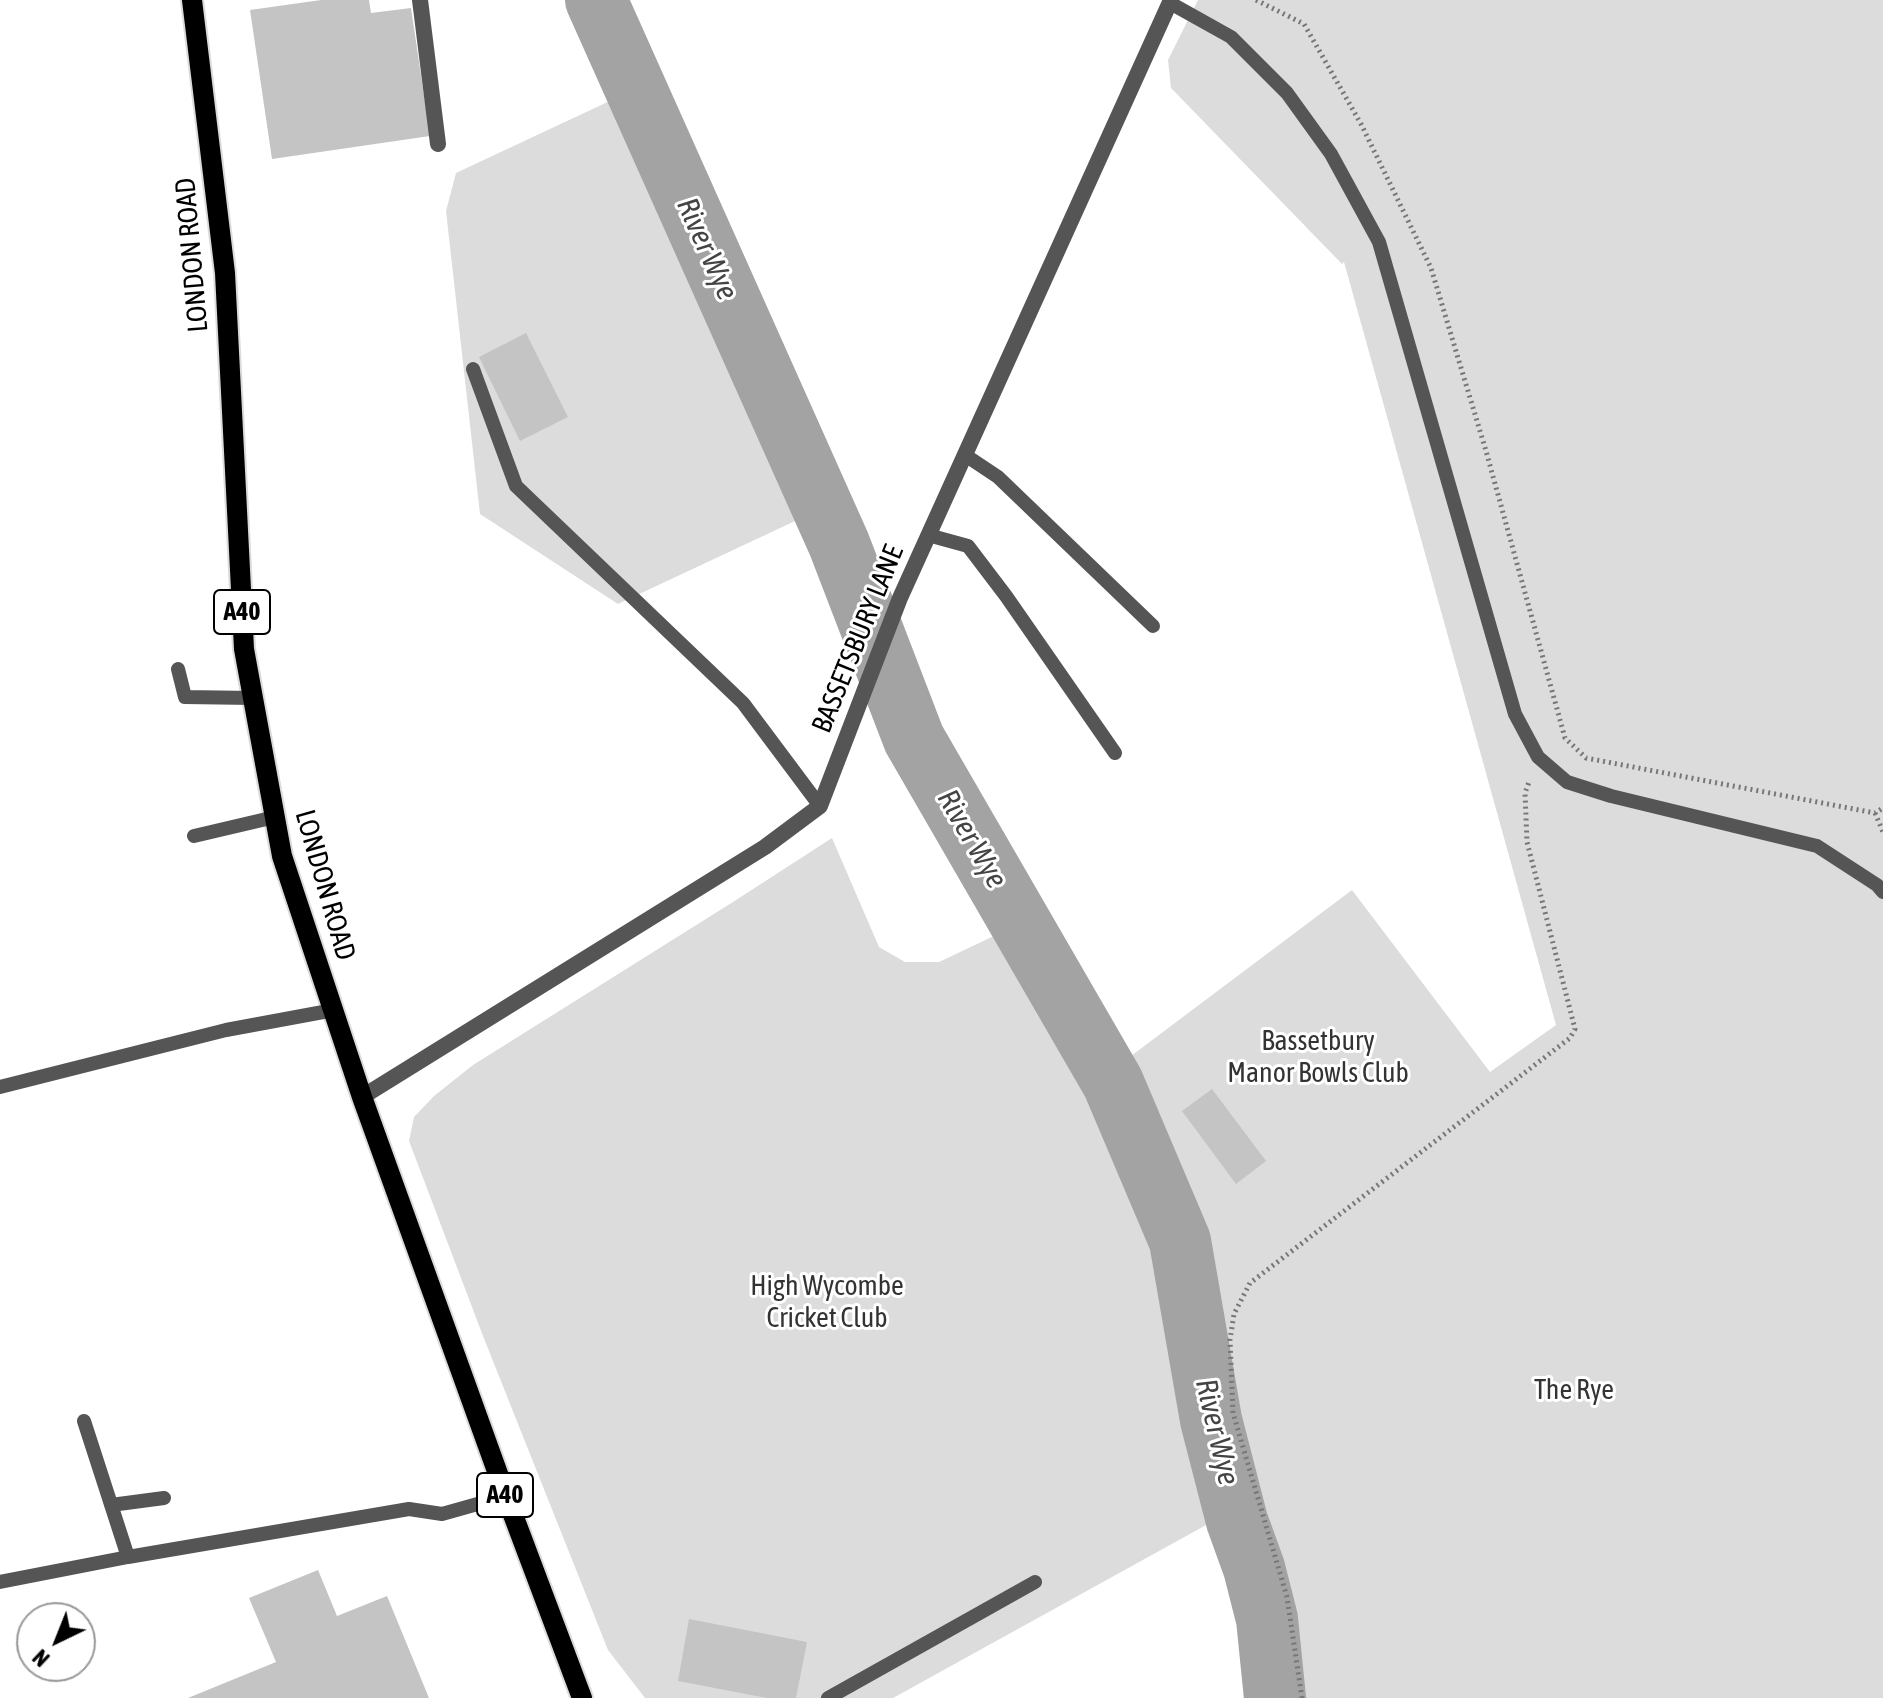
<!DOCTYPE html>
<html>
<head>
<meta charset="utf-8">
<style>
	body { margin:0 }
	#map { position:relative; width:1883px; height:1698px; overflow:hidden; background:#fff; font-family:"Asap Condensed",sans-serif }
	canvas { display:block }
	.north { position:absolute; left:16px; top:1602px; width:80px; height:80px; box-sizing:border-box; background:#fff; border:2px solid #999; border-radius:50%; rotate:223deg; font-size:22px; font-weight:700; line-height:32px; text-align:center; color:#000 }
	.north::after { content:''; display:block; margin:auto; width:28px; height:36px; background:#000; clip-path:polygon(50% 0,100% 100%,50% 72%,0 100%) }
</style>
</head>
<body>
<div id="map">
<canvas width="1883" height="1698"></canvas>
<div class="north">N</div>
</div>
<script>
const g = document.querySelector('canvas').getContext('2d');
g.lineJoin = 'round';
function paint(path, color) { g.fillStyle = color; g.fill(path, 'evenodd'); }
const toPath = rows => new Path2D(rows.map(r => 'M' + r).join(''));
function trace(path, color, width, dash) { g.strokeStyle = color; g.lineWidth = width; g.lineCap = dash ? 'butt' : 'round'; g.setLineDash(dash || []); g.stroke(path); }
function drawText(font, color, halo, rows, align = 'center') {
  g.font = font + ' "Asap Condensed",sans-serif'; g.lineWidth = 6; g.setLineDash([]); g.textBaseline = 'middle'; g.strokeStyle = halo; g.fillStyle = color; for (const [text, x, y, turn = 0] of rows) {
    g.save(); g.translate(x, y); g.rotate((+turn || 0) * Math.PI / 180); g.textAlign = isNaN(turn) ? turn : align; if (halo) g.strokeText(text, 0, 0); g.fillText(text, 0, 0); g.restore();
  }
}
const green = toPath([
	[1198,0,1883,0,1883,1698,1287,1698,1285,1662,1273,1582,1265,1550,1231,1443,1218,1342,1207,1288,1180,1185,1137,1096,1119,1065,1352,890,1490,1072,1556,1025,1344,262,1342,264,1171,88,1168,60],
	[614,99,810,514,618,604,480,514,446,211,456,173],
	[832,838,879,947,905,962,939,962,996,935,1063,1048,1095,1093,1133,1167,1159,1240,1168,1288,1173,1355,1179,1355,1217,1519,893,1698,645,1698,608,1650,483,1336,409,1141,414,1117,434,1096,473,1065,733,902]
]);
const river = toPath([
	[596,0,839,544,914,739,1113,1083,1180,1241,1211,1420,1237,1521,1254,1568,1267,1619,1275,1698]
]);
const building = toPath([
	[321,0,369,0,371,13,411,8,430,136,272,159,250,10],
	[526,333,568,417,520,441,479,357],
	[1212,1089,1266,1161,1236,1184,1182,1111],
	[318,1570,337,1616,387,1596,429,1698,188,1698,276,1662,249,1598],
	[689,1619,807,1642,796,1698,767,1698,678,1681]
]);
const path = toPath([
	[1256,0,1304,24,1361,124,1431,268,1486,451,1565,738,1586,758,1875,813,1883,808],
	[1875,813,1883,832],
	[1302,1698,1287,1597,1233,1413,1230,1340,1234,1314,1250,1283,1570,1038,1575,1029,1527,842,1525,793,1529,782]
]);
const service = toPath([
	[1170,3,1231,37,1287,93,1331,154,1379,242,1515,714,1538,757,1567,782,1611,796,1817,846,1877,885,1883,892],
	[473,369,516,486,743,703,820,806],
	[965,455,998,477,1153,626],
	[928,535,968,546,1006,596,1115,753],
	[178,669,185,697,253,698],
	[194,836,275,817],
	[0,1087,226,1030,334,1010],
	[84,1421,128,1557],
	[111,1505,164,1498],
	[0,1582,128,1557,409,1509,442,1514,506,1496],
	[828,1698,1035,1582]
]);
const minor = toPath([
	[420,0,438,144],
	[362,1097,765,847,820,806,900,598,1171,0]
]);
const primary = toPath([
	[192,0,225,273,244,649,282,856,362,1097,506,1496,582,1698]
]);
const shields = [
	[242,612,56],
	[505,1495,56]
];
const shieldNames = [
	["A40",242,612],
	["A40",505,1495]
];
const streetNames = [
	["LONDON ROAD",192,255,-95],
	["BASSETSBURY LANE",858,639,-68],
	["LONDON ROAD",325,885,74]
];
const parkNames = [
	["Bassetbury",1318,1041],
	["Manor Bowls Club",1318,1073],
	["High Wycombe",827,1286],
	["Cricket Club",827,1318],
	["The Rye",1574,1390]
];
const waterNames = [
	["River Wye",707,249,66],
	["River Wye",972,839,60],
	["River Wye",1217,1432,77]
];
paint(green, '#dcdcdc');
trace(river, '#a3a3a3', 62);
paint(building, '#c4c4c4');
trace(primary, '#dbdbdb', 24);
trace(path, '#777', 5, [2, 4]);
trace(service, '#555', 14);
trace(minor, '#555', 16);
trace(primary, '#000', 20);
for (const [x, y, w] of shields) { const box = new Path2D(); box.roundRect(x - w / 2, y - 22, w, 44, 6); g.fillStyle = '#fff'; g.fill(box); trace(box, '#000', 2); }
drawText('bold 26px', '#000', null, shieldNames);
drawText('28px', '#000', '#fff', streetNames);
drawText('28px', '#333', '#fff', parkNames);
drawText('italic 30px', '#444', '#fff', waterNames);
</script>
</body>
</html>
